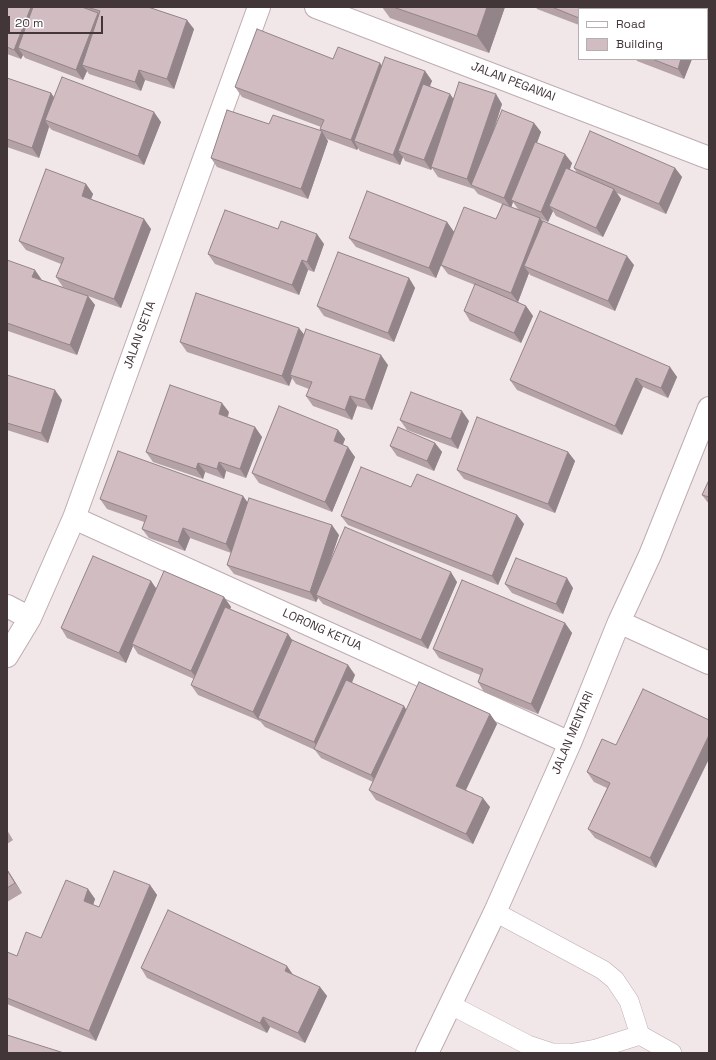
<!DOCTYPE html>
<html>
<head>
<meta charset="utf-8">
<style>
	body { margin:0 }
	#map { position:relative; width:716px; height:1060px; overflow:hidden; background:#f1e6e8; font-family:"Space Grotesk",sans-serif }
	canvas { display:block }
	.frame { position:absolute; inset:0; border:8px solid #433639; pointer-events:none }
	.legend { position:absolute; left:578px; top:8px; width:130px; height:52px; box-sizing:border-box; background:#fff; border:1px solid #b4afb0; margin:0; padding:5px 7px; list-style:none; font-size:12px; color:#433639 }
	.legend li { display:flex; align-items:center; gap:8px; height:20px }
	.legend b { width:20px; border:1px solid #b4afb0 }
	.scale { position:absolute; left:8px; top:16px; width:95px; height:18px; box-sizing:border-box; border:2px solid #433639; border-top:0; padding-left:5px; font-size:12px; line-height:14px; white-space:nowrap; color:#433639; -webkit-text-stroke:3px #fff; paint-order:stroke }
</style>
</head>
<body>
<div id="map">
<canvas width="716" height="1060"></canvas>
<div class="frame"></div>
<ul class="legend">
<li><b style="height:5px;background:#fff"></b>Road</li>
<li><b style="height:11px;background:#d1bcc2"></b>Building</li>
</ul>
<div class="scale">20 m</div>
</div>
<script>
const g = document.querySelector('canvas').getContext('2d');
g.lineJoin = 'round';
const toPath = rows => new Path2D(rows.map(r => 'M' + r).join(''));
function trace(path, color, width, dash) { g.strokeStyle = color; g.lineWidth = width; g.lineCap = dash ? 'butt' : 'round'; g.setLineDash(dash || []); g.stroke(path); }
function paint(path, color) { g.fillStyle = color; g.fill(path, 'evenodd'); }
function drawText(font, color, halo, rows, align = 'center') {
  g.font = font + ' "Space Grotesk",sans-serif'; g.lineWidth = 3; g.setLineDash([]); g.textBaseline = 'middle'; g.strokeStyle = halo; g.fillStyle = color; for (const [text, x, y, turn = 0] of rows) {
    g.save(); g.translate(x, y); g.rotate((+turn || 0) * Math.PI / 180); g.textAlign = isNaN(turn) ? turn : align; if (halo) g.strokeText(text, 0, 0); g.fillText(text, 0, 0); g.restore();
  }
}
const service = toPath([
	[495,912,603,970,615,980,629,1001,640,1035],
	[451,1005,528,1045,552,1053,570,1053],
	[574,1053,596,1049,640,1035,672,1053]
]);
const minor = toPath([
	[316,7,709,158],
	[74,518,570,743],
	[7,606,30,618],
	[619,622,709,663],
	[7,656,30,618,74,518,259,7],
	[427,1053,495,912,570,743,619,622,650,555,709,408]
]);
const wall = toPath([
	[7,7,84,8,83,7,87,7,194,29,174,89,145,80,141,91,89,74,87,71,83,80,25,58,23,55,21,59,7,54],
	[382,7,505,7,489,53,390,18],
	[536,7,602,7,579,9,579,25,537,9],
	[333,59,425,71,432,81,429,86,450,94,453,99,502,104,495,127,534,123,541,132,537,143,572,163,570,169,577,173,574,168,675,168,682,177,666,214,617,193,621,199,603,237,556,216,553,211,548,222,541,219,543,221,634,265,615,311,530,275,529,273,518,302,526,306,533,316,521,343,470,321,464,311,475,285,448,274,441,265,496,219,502,204,478,194,474,189,438,177,432,168,431,170,405,161,403,157,400,165,360,151,358,148,357,150,327,139,320,129,321,127,242,97,235,87],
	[513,202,518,209,511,207],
	[636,59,692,59,684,79,637,61],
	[7,78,51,93,54,98,161,122,144,165,52,130,49,127,39,158,7,147],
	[269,124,328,141,308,199,217,167,211,158],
	[86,184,93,194,91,199,144,219,151,229,121,308,88,296,95,305,77,355,8,331,7,330,7,260,42,280,80,293,63,287,56,277,61,264,26,250,19,241],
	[447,222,454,232,436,278,356,247,349,238],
	[278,229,324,244,314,272,308,270,299,295,215,264,208,254],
	[409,278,415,288,394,342,324,316,317,306],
	[304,334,388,365,372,410,357,406,352,420,313,406,306,396,309,389,296,384,292,378,289,386,187,352,180,342],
	[670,367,677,377,668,398,643,387,622,435,517,390,510,380],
	[7,375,62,400,48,443,7,430],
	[229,412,228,417,255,427,262,437,246,478,226,471,224,479,205,472,203,479,153,462,146,452],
	[400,420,469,421,458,449,407,430],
	[338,430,345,439,343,445,355,457,332,512,259,483,252,473],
	[435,443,442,452,434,471,397,456,390,446],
	[568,452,575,461,555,513,464,479,457,470],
	[709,480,709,504,702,495],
	[411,487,517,515,524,524,498,585,348,525,341,516],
	[243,496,248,503,339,535,330,562,457,582,428,649,323,604,318,598,316,602,234,574,227,565,231,553,190,538,185,551,149,538,142,529,144,522,107,509,100,499],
	[151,581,156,589,224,597,231,607,230,609,288,634,292,640,348,665,355,675,352,683,404,706,406,710,490,714,497,724,466,790,490,807,473,844,376,800,369,790,373,782,321,758,315,750,265,727,260,721,198,695,191,685,194,679,138,654,133,646,126,663,67,638,61,628],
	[505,584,573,588,563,614,512,593],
	[565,623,572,633,538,714,484,692,478,682,480,675,439,658,433,649],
	[602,739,656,868,595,838,588,829,607,788,594,782,587,772],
	[7,830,13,840,7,844],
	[7,869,22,893,7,902],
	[150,885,157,895,96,1041,7,1004,7,952,17,956,41,938,88,889,95,899,93,905,99,907],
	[141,968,293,975,320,987,327,996,305,1043,270,1027,267,1033,147,978]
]);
const shadedWall = toPath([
	[31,7,42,7,18,48,23,55,21,59,14,50],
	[487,7,505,7,489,53,477,36],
	[591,7,602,7,601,9,590,9],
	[701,7,709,7,709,14,707,19,707,9,700,9],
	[98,13,105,23,82,65,87,71,83,80,76,70],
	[187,20,194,29,174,89,167,79],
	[681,59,692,59,684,79,678,69],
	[380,63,387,73,354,141,358,148,357,150,351,140],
	[139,70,145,80,141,91,135,82],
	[425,71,432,81,404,153,398,151,403,157,400,165,393,155],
	[51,93,58,103,45,120,49,127,39,158,32,148],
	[450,94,457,104,431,167,432,168,431,170,424,160],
	[496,94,502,104,475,186,471,185,467,179],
	[154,112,161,122,144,165,138,156],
	[534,123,541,132,514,201,511,200,513,202,511,208,504,198],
	[322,131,328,141,308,199,301,189],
	[565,154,572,163,554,208,549,206,553,211,548,222,541,212],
	[675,168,682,177,666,214,659,204],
	[86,184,93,194,89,205,82,196],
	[614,189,621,199,603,237,596,228],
	[540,218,547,228,524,266,529,273,518,302,511,293],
	[144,219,151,229,121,308,114,299],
	[447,222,454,232,436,278,429,268],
	[317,234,324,244,314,272,307,262],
	[627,256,634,265,615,311,608,301],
	[302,260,308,270,299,295,292,285],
	[35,270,42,280,32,277],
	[409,278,415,288,394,342,388,333],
	[88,296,95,305,77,355,70,345],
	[526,306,533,316,521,343,514,333],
	[299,328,306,337,290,375,292,378,289,386,282,376],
	[381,355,388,365,372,410,365,400],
	[670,367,677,377,668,398,661,388],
	[636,378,643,387,622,435,615,426],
	[55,390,62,400,48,443,41,433],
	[350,396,357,406,352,420,345,410],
	[222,403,229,412,225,423,219,414],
	[462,411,469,421,458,449,451,439],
	[255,427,262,437,246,478,240,469],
	[338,430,345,439,340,451,334,441],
	[435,443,442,452,434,471,427,461],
	[348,447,355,457,332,512,325,502],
	[568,452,575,461,555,513,548,504],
	[219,462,226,471,224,479,217,469],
	[198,463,205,472,203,479,196,469],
	[243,496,250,506,232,554,226,544],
	[517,515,524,524,498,585,492,576],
	[332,525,339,535,318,596,316,595,318,598,316,602,310,592],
	[183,528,190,538,185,551,178,542],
	[451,572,457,582,428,649,421,640],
	[567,578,573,588,563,614,556,604],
	[151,581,158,591,132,644,133,646,126,663,119,653],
	[224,597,231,607,198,680,191,671],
	[565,623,572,633,538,714,531,704],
	[288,634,294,643,258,718,260,722,253,712],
	[348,665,355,675,320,752,314,742],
	[404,706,410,716,378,785,371,775],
	[490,714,497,724,463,796,456,786],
	[709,735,709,759,656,868,650,858],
	[483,798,490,807,473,844,466,834],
	[7,869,22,893,15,883,7,870],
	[150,885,157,895,96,1041,89,1031],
	[88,889,95,899,91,911,84,901],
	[287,966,294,976,285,971],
	[320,987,327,996,305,1043,298,1033],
	[263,1017,270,1027,267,1033,260,1023]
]);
const building = toPath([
	[7,7,31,7,14,50,7,47,7,7],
	[33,7,82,7,98,13,76,70,18,48,33,7],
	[87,7,148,7,187,20,167,79,139,70,135,82,82,65,100,11,87,7],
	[393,7,487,7,477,36,393,7],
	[552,7,591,7,590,9,579,9,579,18,552,7],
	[632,7,701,7,700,9,632,9,632,7],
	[257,29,333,59,338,47,380,63,351,140,320,129,324,120,235,87,257,29],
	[385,57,425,71,393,155,354,141,385,57],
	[652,59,681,59,678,69,652,59],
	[62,77,154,112,138,156,45,120,62,77],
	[7,78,51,93,32,148,7,139,7,78],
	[459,82,496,94,467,179,431,167,459,82],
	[423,84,450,94,424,160,398,151,423,84],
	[227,110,269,124,273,115,322,131,301,189,211,158,227,110],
	[502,110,534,123,504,198,471,185,502,110],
	[590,131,675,168,659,204,574,168,590,131],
	[535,142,565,154,541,212,511,200,535,142],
	[566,168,614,189,596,228,549,206,566,168],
	[46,169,86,184,82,196,144,219,114,299,56,277,64,258,19,241,46,169],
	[367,191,447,222,429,268,349,238,367,191],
	[503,204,540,218,511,293,441,265,464,207,496,219,503,204],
	[225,210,278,229,281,221,317,234,307,262,302,260,292,285,208,254,225,210],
	[543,221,627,256,608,301,524,266,543,221],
	[338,252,409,278,388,333,317,306,338,252],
	[7,260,35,270,32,277,88,296,70,345,7,323,7,260],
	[475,284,526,306,514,333,464,311,475,284],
	[196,293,299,328,282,376,180,342,196,293],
	[540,311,670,367,661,388,636,378,615,426,510,380,540,311],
	[306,329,381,355,365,400,350,396,345,410,306,396,312,382,290,375,306,329],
	[7,375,55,390,41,433,7,423,7,375],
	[170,385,222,403,219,414,255,427,240,469,219,462,217,469,198,463,196,469,146,452,170,385],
	[411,392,462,411,451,439,400,420,411,392],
	[279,406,338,430,334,441,348,447,325,502,252,473,279,406],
	[477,417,568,452,548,504,457,470,477,417],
	[398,427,435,443,427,461,390,446,398,427],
	[118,451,243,496,226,544,183,528,178,542,142,529,147,516,100,499,118,451],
	[361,467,411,487,417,474,517,515,492,576,341,516,361,467],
	[709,480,709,497,702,495,709,480],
	[249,498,332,525,310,592,227,565,249,498],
	[345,527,451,572,421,640,316,595,345,527],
	[93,556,151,581,119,653,61,628,93,556],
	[516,558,567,578,556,604,505,584,516,558],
	[164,571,224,597,191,671,132,644,164,571],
	[462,580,565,623,531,704,478,682,483,669,433,649,462,580],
	[225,607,288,634,253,712,191,685,225,607],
	[292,640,348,665,314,742,258,718,292,640],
	[346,680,404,706,371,775,314,749,346,680],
	[419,682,490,714,456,786,483,798,466,834,369,790,419,682],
	[643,689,709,720,709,735,650,858,588,829,610,783,587,772,602,739,616,745,643,689],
	[7,870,15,883,7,888,7,870],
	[114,871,150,885,89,1031,7,998,7,952,17,956,26,932,41,938,66,880,88,889,84,901,99,907,114,871],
	[168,910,287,966,285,971,320,987,298,1033,263,1017,260,1023,141,968,168,910],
	[7,1035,64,1053,7,1053,7,1035]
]);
const streetNames = [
	["JALAN PEGAWAI",513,82,21],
	["JALAN SETIA",140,335,-70],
	["LORONG KETUA",322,630,24],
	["JALAN MENTARI",573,733,-67]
];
trace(service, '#beacb1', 20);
trace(minor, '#beacb1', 24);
trace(service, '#fff', 19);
trace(minor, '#fff', 22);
paint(wall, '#b4a2a7');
paint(shadedWall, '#928488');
paint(building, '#d1bcc2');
trace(building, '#928488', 1);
drawText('12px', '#433639', '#fff', streetNames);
</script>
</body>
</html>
